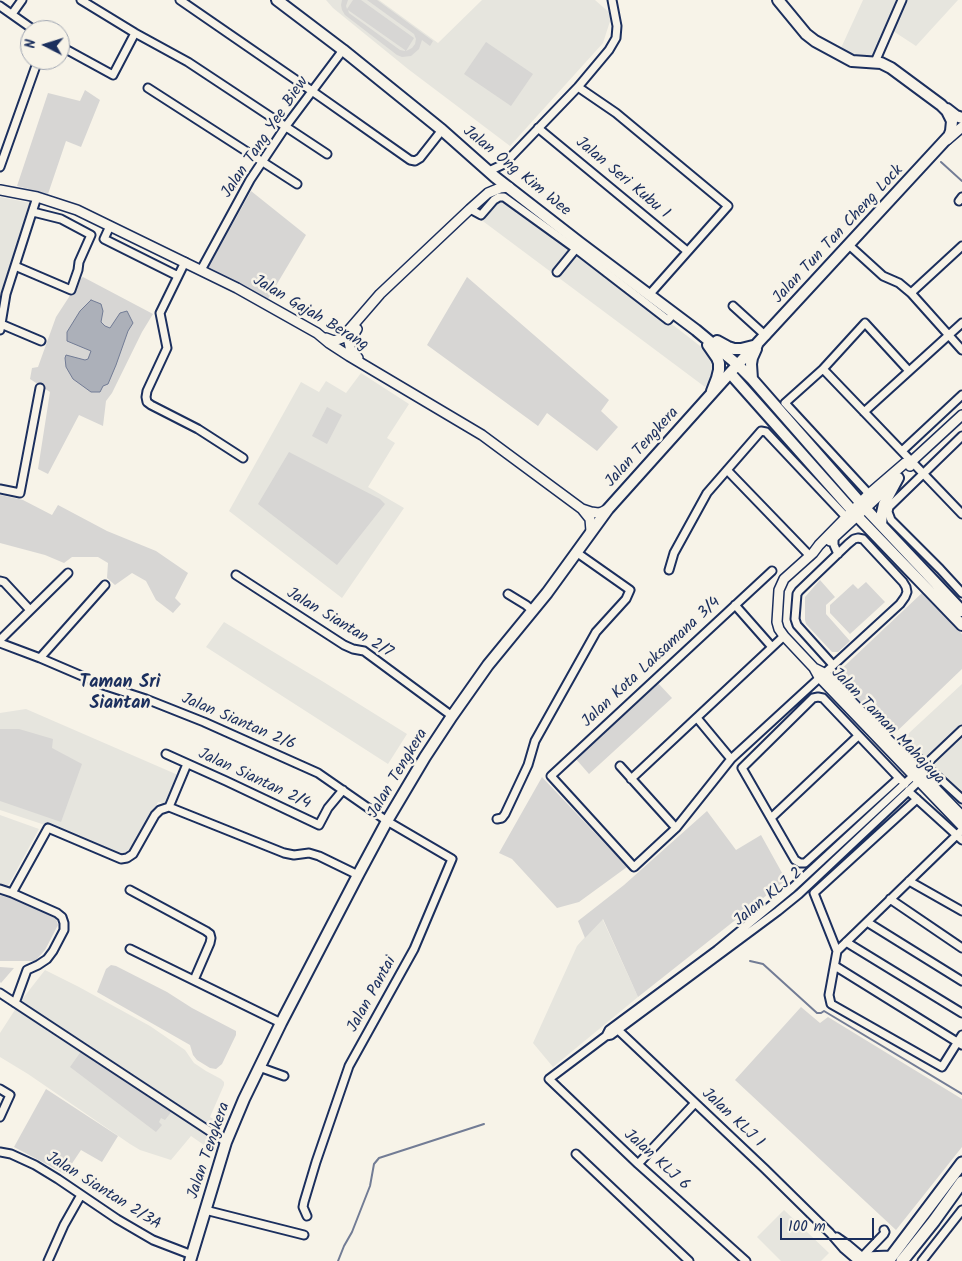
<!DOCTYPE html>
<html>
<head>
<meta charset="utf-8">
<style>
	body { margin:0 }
	#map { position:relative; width:962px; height:1261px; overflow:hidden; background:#f7f3e8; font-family:Kalam,sans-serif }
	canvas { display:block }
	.north { position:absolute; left:20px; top:20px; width:50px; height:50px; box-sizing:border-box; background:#f7f3e8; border:1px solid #9fa5b1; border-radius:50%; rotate:275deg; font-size:14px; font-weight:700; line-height:20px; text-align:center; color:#1b2f5e }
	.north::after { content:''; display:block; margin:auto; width:18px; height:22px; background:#1b2f5e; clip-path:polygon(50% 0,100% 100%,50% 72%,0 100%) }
	.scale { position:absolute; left:780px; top:1218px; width:94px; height:22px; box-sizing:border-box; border:2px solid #1b2f5e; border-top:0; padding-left:6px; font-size:15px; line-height:18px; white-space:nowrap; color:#1b2f5e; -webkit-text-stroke:4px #f7f3e8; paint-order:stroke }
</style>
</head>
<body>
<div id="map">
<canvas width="962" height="1261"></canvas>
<div class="north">N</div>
<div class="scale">100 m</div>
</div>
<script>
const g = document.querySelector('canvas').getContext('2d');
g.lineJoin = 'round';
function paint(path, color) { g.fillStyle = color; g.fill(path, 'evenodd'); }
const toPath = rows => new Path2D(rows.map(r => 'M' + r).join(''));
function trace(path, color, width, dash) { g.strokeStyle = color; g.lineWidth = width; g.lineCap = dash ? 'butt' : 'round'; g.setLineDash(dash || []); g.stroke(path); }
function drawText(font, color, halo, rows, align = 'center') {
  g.font = font + ' Kalam,sans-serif'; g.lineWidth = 5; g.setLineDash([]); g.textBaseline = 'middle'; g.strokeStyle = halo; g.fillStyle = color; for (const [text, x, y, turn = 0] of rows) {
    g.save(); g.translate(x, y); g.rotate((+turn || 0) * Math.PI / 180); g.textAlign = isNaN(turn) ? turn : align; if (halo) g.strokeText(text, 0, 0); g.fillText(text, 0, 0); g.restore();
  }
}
const built = toPath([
	[326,0,379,0,438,43,482,0,595,0,612,15,603,43,510,146,408,69,333,8],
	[863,0,958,0,916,46,890,29,879,57,860,59,841,48],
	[503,193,713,356,716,372,705,387,476,216,493,195],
	[0,197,31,203,0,312],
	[361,373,409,404,387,438,395,443,368,487,404,508,342,598,229,511,301,382,319,392,326,381,346,393],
	[224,622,305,671,322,681,407,734,388,764,206,647],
	[962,684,962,807,896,745],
	[26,709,178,775,166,804,158,802,135,854,121,857,42,824,0,810,0,713],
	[0,815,39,829,8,886,0,884],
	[602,918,638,997,553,1067,533,1043,577,946],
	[45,970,79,987,150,1026,185,1050,194,1063,206,1071,221,1079,224,1082,224,1085,210,1117,222,1124,211,1150,191,1136,171,1160,140,1150,130,1144,28,1074,0,1057,0,1033,20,1002],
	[784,1210,829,1253,821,1261,781,1261,757,1237]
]);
const green = toPath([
	[342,0,348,0,346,6,347,9,353,0,361,0,414,38,406,51,412,48,415,44,416,39,414,34,367,0,377,0,433,41,430,46,422,40,419,49,411,56,402,57,397,55,345,15,342,10,341,5],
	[348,10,405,50,405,51,400,50,349,13],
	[486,42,533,74,511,106,464,74],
	[85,90,100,100,81,147,66,141,48,194,17,186,48,93,80,101],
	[251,191,306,235,268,299,208,268],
	[83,277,153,314,142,332,112,393,106,401,103,426,79,415,48,474,38,469,50,392,30,379,32,368,38,367,56,317,69,297,76,282],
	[467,277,609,400,601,411,618,427,597,451,547,413,538,426,427,345],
	[327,407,342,415,327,444,312,436],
	[289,452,380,499,385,504,337,565,258,504],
	[0,495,23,500,52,515,58,505,107,531,156,551,188,573,175,598,181,604,173,613,156,600,146,581,132,573,115,585,107,578,108,563,98,557,72,557,64,563,45,555,0,543],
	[820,580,835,597,826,605,826,614,850,641,838,652,832,652,806,624,805,620,805,597],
	[866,582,885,602,850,634,830,613,830,605,853,584,858,589],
	[923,592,962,634,962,669,892,736,835,675],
	[657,682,672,698,589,774,575,758],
	[0,729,19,729,53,739,52,748,82,764,61,822,0,801],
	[542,777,627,867,579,902,557,908,512,859,499,853],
	[707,811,736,850,761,835,786,880,638,997,603,919,585,938,578,921,624,885],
	[0,895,16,900,56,918,58,925,45,950,35,961,0,961],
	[111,965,116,966,167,992,192,1008,236,1031,236,1035,222,1064,216,1069,210,1068,197,1060,193,1055,190,1045,97,992,106,969],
	[0,967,14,968,1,983,0,982],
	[801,1007,820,1023,828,1017,962,1099,962,1147,896,1230,735,1080],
	[82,1050,172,1111,165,1120,161,1118,159,1122,162,1125,156,1132,70,1067],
	[46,1089,118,1136,102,1162,81,1150,65,1174,14,1147]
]);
const water = toPath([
	[91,300,101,304,103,311,101,322,105,326,110,328,120,313,127,311,133,323,128,331,116,365,108,384,103,386,100,392,91,392,73,379,66,367,65,358,66,355,85,360,88,359,91,351,67,341,67,332,80,311,91,300]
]);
const stream = toPath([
	[941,162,962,181],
	[750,961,763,964,817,1013,821,1013,824,1011,962,1094],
	[338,1261,344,1246,352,1232,370,1186,374,1164,379,1158,484,1124]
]);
const minor = toPath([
	[81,0,135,33,188,62,327,154],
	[180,0,312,91,410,160,415,161,420,158,442,130],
	[0,6,34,30],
	[12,14,22,0],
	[60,46,113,75,135,33],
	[875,62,902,0],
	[578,87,616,113,728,206,649,295],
	[148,88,297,184],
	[538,128,687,251],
	[0,167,38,60],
	[489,171,504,164,578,87,609,50,616,38,617,26,612,0],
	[959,201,962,197],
	[470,209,481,215,494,200,499,197,504,197,576,249,668,320,674,313],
	[110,226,104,239,178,276],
	[850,246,883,276,899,283,911,293,962,350],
	[185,262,160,313,167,348,147,391,146,397,147,402,151,405,198,429,243,458],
	[15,266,71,290,78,270,79,262,91,235,61,219,33,212],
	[201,270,250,180,286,126,343,50],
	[557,272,579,245],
	[911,293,962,246],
	[733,306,766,336],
	[1,324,41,341],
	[0,330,6,294,37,197],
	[823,369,962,514],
	[864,412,962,323],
	[962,436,889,507,888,512,891,520,940,569,962,593],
	[902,451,962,395],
	[727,470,810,556],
	[0,489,20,493,40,388],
	[869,494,785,403,823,369,865,323,909,371],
	[834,537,834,545,838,554],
	[669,570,674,553,707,493,761,431,766,432,846,517],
	[772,571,551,776,634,867,676,828,731,759,900,604,905,597,907,592,906,587,903,582,863,539,858,538,854,539,848,544,799,591,797,594,795,619,797,625,833,665],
	[236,575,344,645,353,649,364,651,452,716],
	[0,581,4,582,30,610],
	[508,594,526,605,533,611],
	[735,605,772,647],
	[0,640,68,573],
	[0,643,40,658,103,685,146,699,204,722,318,773,387,821,452,859,414,949,349,1066,316,1162,304,1202,303,1207,307,1216],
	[40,658,105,585],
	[697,718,731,759],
	[902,740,925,765,962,799],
	[166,754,226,781,319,825,328,808,343,790],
	[620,766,676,828],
	[923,767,962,730],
	[899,778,805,863,800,863,795,860,742,768,813,698,818,697,823,698,899,778,905,784],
	[631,779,784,636],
	[908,791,962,840],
	[169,807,187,764],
	[771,818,858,736],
	[497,819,502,818,505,814,528,765,535,741,596,632,626,599,630,590,576,552],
	[962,830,837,951,829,995,831,1004,942,1067,962,1035],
	[909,881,962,911],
	[0,889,12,893,57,913,62,917,64,923,64,930,53,951,47,959,38,965,27,970,15,1003],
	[130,890,206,931,210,934,211,938,210,943,194,980],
	[12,893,48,828,121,859,127,858,133,854,155,815,160,810,169,807,284,853,294,855,309,853,319,856,358,875],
	[890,899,962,948],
	[867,922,962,981],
	[846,942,962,1013],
	[130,949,281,1023],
	[837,951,814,893,917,799],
	[835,966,962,1045],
	[0,993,226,1142],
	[616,1028,765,1169,830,1233,843,1248,858,1261],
	[606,1036,609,1030,717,950,792,888,913,776,916,776],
	[259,1067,284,1076],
	[0,1089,10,1095,0,1117],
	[0,1152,11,1154,35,1165,58,1179,117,1219,153,1240,192,1255],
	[576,1154,689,1261],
	[638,1164,695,1103],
	[205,1210,304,1235],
	[837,1237,847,1244,866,1260],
	[862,1257,884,1234,885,1232,884,1230],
	[48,1261,64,1225,81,1195],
	[746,1261,638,1164,549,1079,606,1036,611,1035,778,911,799,894,919,781,918,778],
	[922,1261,962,1210]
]);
const tertiary = toPath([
	[947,140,962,127],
	[0,190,37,197,77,210,237,288,317,333,329,343,349,356,482,435,582,509,590,519,591,531],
	[357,329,349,342,351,351,358,358],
	[326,338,334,341,342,338,380,294,470,209,488,193,500,188,509,187],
	[912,461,905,463,869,494,819,545,813,553,784,579,779,590,777,622,779,629,784,636,814,668,819,677,962,826],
	[910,466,912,461,962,415],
	[582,509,591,512,598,513,602,512,608,509],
	[830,541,896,480],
	[814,668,824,673,962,816]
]);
const secondary = toPath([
	[277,0,343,50,442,130,495,177,580,243,696,330,738,365,752,379,865,508,962,611],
	[947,109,956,116,962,118],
	[717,341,728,347,734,349,741,349,757,345],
	[708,345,717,358,719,363,719,370,717,378,712,391],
	[730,373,857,516,962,625],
	[752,379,751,364,752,358,756,349],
	[881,525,882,513,884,504,898,478],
	[190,1261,226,1142,244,1099,281,1023,358,875,387,821,425,757,452,716,488,665,547,593,608,509,730,373,949,136,951,131,952,121,947,111,941,105,891,68,881,63,852,61,815,41,806,34,778,0]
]);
const primary = toPath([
	[864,1258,891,1257],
	[888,1261,962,1163],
	[902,1261,934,1221,962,1182]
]);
const streetNames = [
	["Jalan Tang Yee Biew",266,138,-56],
	["Jalan Ong Kim Wee",516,172,39],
	["Jalan Seri Kubu 1",622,179,40],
	["Jalan Tun Tan Cheng Lock",839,235,-47],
	["Jalan Gajah Berang",310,314,31],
	["Jalan Tengkera",643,448,-48],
	["Jalan Siantan 2/7",339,624,31],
	["Jalan Kota Laksamana 3/4",652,663,-43],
	["Jalan Siantan 2/6",238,723,23],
	["Jalan Taman Mahajaya",887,727,46],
	["Jalan Tengkera",399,774,-59],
	["Jalan Siantan 2/4",254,780,25],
	["Jalan KLJ 2",769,898,-39],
	["Jalan Pantai",373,995,-61],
	["Jalan KLJ 1",732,1119,43],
	["Jalan Tengkera",210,1151,-71],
	["Jalan KLJ 6",656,1161,42],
	["Jalan Siantan 2/3A",103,1192,32]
];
const neighbourhoodNames = [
	["Taman Sri",120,684],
	["Siantan",120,705]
];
paint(built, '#e6e5de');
paint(green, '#d7d6d4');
paint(water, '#acb0b9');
trace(water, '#727c95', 1);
trace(stream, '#727c95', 2);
trace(minor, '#1b2f5e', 11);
trace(tertiary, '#1b2f5e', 12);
trace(secondary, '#1b2f5e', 14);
trace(primary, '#1b2f5e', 15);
trace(minor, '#f7f3e8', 7);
trace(tertiary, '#f7f3e8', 9);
trace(secondary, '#f7f3e8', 10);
trace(primary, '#f7f3e8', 11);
drawText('16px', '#1b2f5e', '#f7f3e8', streetNames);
drawText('bold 18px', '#1b2f5e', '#f7f3e8', neighbourhoodNames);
</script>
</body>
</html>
